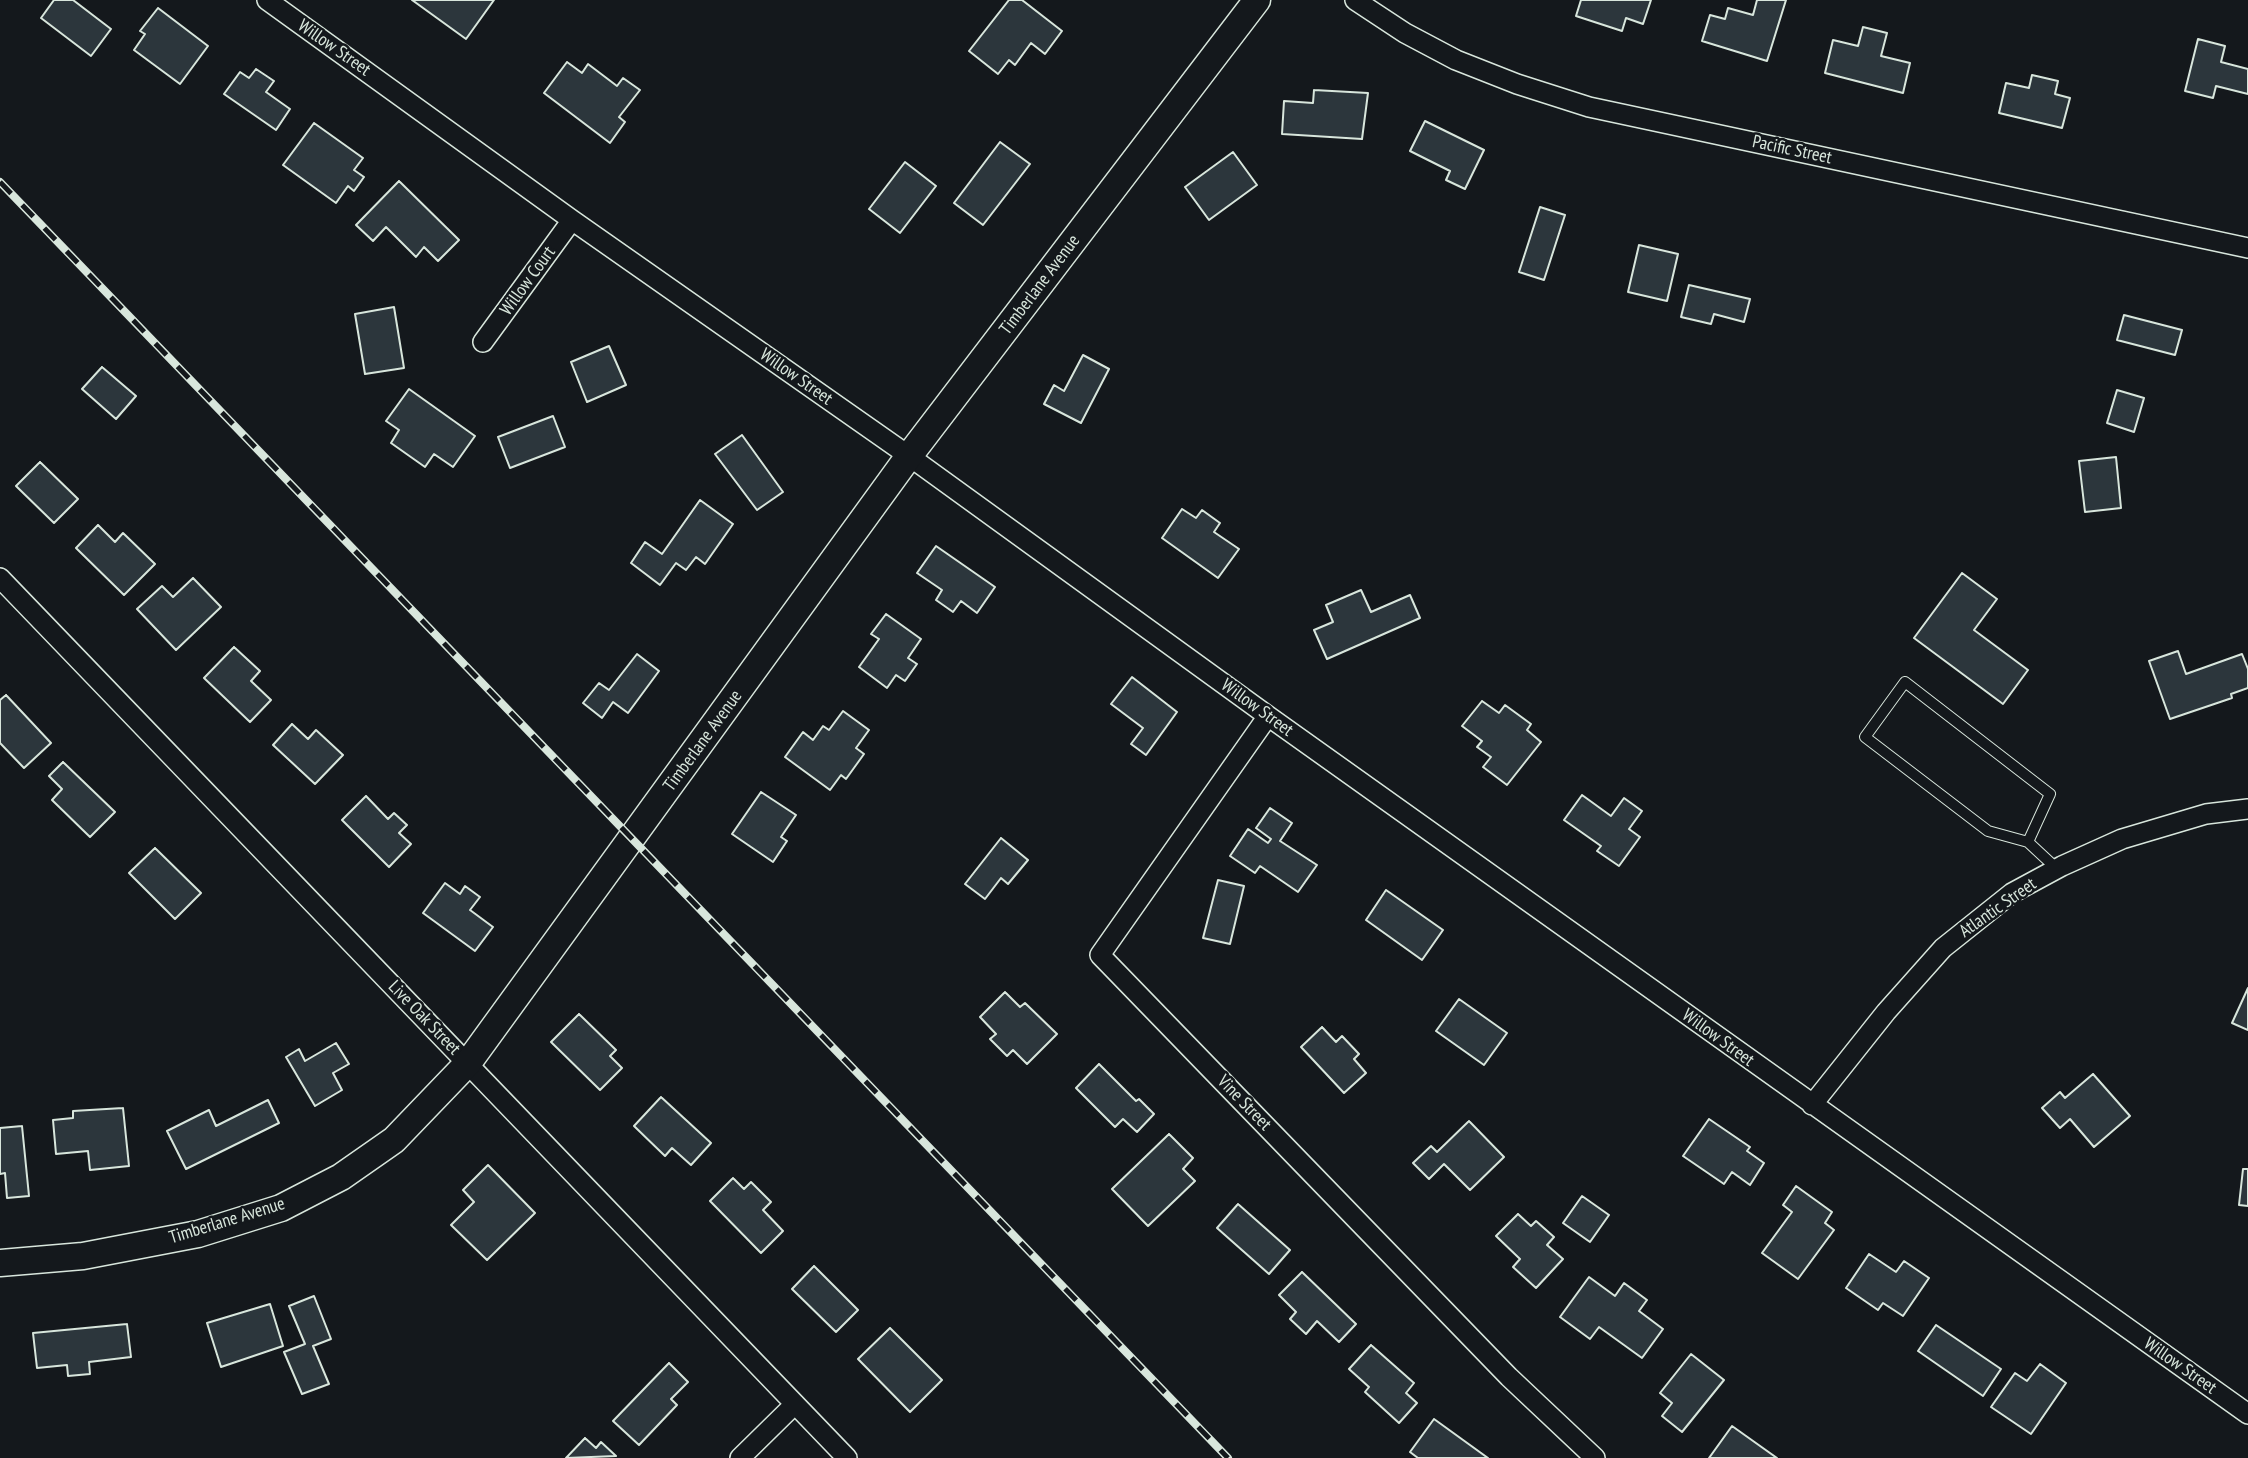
<!DOCTYPE html>
<html>
<head>
<meta charset="utf-8">
<style>
	body { margin:0 }
	canvas { display:block; background:#14181c }
</style>
</head>
<body>
<canvas width="2248" height="1458"></canvas>
<script>
const g = document.querySelector('canvas').getContext('2d');
g.lineJoin = 'round';
function paint(path, color) { g.fillStyle = color; g.fill(path, 'evenodd'); }
const toPath = rows => new Path2D(rows.map(r => 'M' + r).join(''));
function trace(path, color, width, dash) { g.strokeStyle = color; g.lineWidth = width; g.lineCap = dash ? 'butt' : 'round'; g.setLineDash(dash || []); g.stroke(path); }
function drawText(font, color, halo, rows, align = 'center') {
  g.font = font + ' "PT Sans Narrow",sans-serif'; g.lineWidth = 5; g.setLineDash([]); g.textBaseline = 'middle'; g.strokeStyle = halo; g.fillStyle = color; for (const [text, x, y, turn = 0] of rows) {
    g.save(); g.translate(x, y); g.rotate((+turn || 0) * Math.PI / 180); g.textAlign = isNaN(turn) ? turn : align; if (halo) g.strokeText(text, 0, 0); g.fillText(text, 0, 0); g.restore();
  }
}
const building = toPath([
	[54,0,73,0,111,29,91,56,41,18,54,0],
	[412,0,494,0,466,39,412,0],
	[1009,0,1022,0,1062,31,1045,54,1031,43,1015,65,1009,60,998,74,969,51,1009,0],
	[1581,0,1651,0,1643,24,1626,18,1622,31,1576,16,1581,0],
	[1757,0,1786,0,1767,61,1702,41,1710,15,1725,19,1728,8,1753,15,1757,0],
	[158,8,208,46,180,84,134,50,145,34,140,31,158,8],
	[1863,27,1887,33,1881,56,1910,63,1903,93,1825,73,1833,40,1858,46,1863,27],
	[2198,39,2225,46,2221,62,2248,69,2248,94,2216,86,2213,98,2185,91,2198,39],
	[567,62,582,73,588,64,617,86,623,78,640,90,619,117,625,122,610,143,544,93,567,62],
	[256,69,274,81,266,92,290,109,276,130,224,94,240,72,249,78,256,69],
	[2032,75,2058,81,2055,94,2070,98,2062,128,1999,113,2006,83,2029,88,2032,75],
	[1314,90,1368,93,1362,139,1282,134,1284,101,1313,103,1314,90],
	[1425,121,1484,150,1465,189,1446,180,1450,171,1410,151,1425,121],
	[314,123,363,158,354,170,364,177,354,191,348,186,336,203,283,165,314,123],
	[1000,142,1030,164,983,225,954,203,1000,142],
	[1233,152,1257,185,1209,220,1185,187,1233,152],
	[905,162,936,186,900,233,869,209,905,162],
	[399,181,459,240,438,261,424,247,416,257,386,227,373,241,356,225,399,181],
	[1540,207,1565,215,1544,280,1519,272,1540,207],
	[1639,245,1678,254,1667,301,1628,292,1639,245],
	[1689,285,1750,299,1744,322,1714,314,1711,324,1681,317,1689,285],
	[394,307,404,368,365,374,355,314,394,307],
	[2124,315,2182,330,2175,355,2117,340,2124,315],
	[609,346,626,385,587,402,571,362,609,346],
	[1083,355,1109,369,1081,423,1044,404,1054,385,1064,391,1083,355],
	[102,367,136,396,116,419,82,389,102,367],
	[409,389,475,436,453,467,434,454,425,467,391,443,399,430,386,421,409,389],
	[2117,390,2144,398,2134,432,2107,423,2117,390],
	[553,416,565,447,510,468,498,437,553,416],
	[742,435,783,492,757,510,715,454,742,435],
	[2116,457,2121,508,2085,512,2079,461,2116,457],
	[40,462,78,499,54,523,16,486,40,462],
	[700,500,733,524,705,564,696,557,686,570,676,563,660,585,631,563,645,542,662,554,700,500],
	[1182,509,1196,518,1202,510,1220,523,1214,532,1239,549,1218,578,1162,538,1182,509],
	[98,525,115,542,123,533,155,564,124,595,76,548,98,525],
	[936,546,995,587,977,613,961,601,953,612,936,600,942,590,917,573,936,546],
	[1962,573,1997,599,1974,630,2028,670,2003,704,1914,638,1962,573],
	[193,578,221,607,176,650,137,609,162,586,173,597,193,578],
	[1361,590,1371,612,1410,595,1420,618,1327,659,1314,630,1333,622,1326,605,1361,590],
	[886,614,921,639,908,658,917,664,905,681,896,675,887,688,859,667,879,639,871,634,886,614],
	[234,647,260,671,251,681,271,700,250,722,204,678,234,647],
	[2178,651,2186,674,2242,654,2248,669,2248,688,2231,694,2232,698,2170,719,2149,661,2178,651],
	[637,654,659,671,628,713,613,702,602,718,583,703,599,683,609,690,637,654],
	[1132,677,1177,712,1146,755,1131,744,1143,728,1111,704,1132,677],
	[6,695,51,743,24,768,0,743,0,700,6,695],
	[1482,701,1499,713,1505,705,1531,724,1527,730,1541,742,1507,785,1483,767,1491,757,1477,747,1482,741,1462,726,1482,701],
	[843,711,869,730,856,748,864,754,846,779,841,775,830,790,785,757,803,732,813,740,823,726,829,730,843,711],
	[292,724,308,739,316,730,343,755,315,784,273,745,292,724],
	[63,762,115,812,90,837,52,800,62,789,49,776,63,762],
	[761,792,796,815,781,837,787,841,773,862,732,834,761,792],
	[1582,795,1611,816,1624,798,1642,811,1629,829,1640,837,1619,866,1597,851,1601,846,1564,820,1582,795],
	[366,796,388,819,394,813,407,825,399,833,411,844,389,867,342,820,366,796],
	[1270,808,1292,823,1280,841,1317,865,1298,892,1260,866,1255,873,1230,856,1248,829,1268,843,1271,839,1256,828,1270,808],
	[1001,838,1028,860,1008,884,1001,878,985,899,965,884,1001,838],
	[155,848,201,893,175,919,129,873,155,848],
	[1218,880,1244,886,1230,944,1203,938,1218,880],
	[445,883,460,894,465,886,480,897,470,910,493,927,475,951,423,913,445,883],
	[1386,890,1443,930,1422,960,1366,920,1386,890],
	[2248,988,2248,1030,2232,1023,2248,988],
	[1005,992,1020,1007,1025,1003,1057,1034,1027,1064,1013,1050,1007,1056,990,1039,996,1034,980,1017,1005,992],
	[1459,999,1507,1033,1484,1065,1436,1031,1459,999],
	[579,1014,616,1050,610,1056,622,1068,600,1090,551,1042,579,1014],
	[1322,1027,1336,1042,1342,1036,1359,1054,1354,1059,1366,1073,1344,1093,1301,1047,1322,1027],
	[336,1043,349,1064,333,1073,342,1090,315,1106,286,1057,299,1049,305,1061,336,1043],
	[1099,1064,1136,1101,1139,1099,1154,1114,1137,1132,1123,1119,1115,1127,1076,1088,1099,1064],
	[2093,1074,2130,1116,2094,1147,2070,1119,2060,1128,2042,1108,2060,1092,2065,1098,2093,1074],
	[661,1097,711,1143,691,1165,672,1148,665,1156,634,1126,661,1097],
	[268,1100,279,1123,186,1169,167,1131,209,1110,216,1126,268,1100],
	[123,1108,129,1166,90,1170,88,1151,56,1154,53,1120,73,1118,73,1111,123,1108],
	[1709,1119,1750,1147,1747,1151,1764,1163,1750,1185,1732,1172,1724,1184,1683,1156,1709,1119],
	[1469,1121,1504,1157,1470,1190,1444,1164,1429,1179,1413,1163,1431,1146,1437,1152,1469,1121],
	[22,1126,29,1196,7,1198,5,1173,0,1174,0,1128,22,1126],
	[1169,1134,1193,1158,1183,1169,1195,1181,1148,1226,1112,1189,1169,1134],
	[488,1165,535,1213,487,1260,451,1225,474,1202,463,1190,488,1165],
	[2243,1169,2248,1169,2248,1206,2239,1205,2243,1169],
	[733,1178,744,1189,751,1182,771,1202,763,1210,783,1231,761,1253,710,1201,733,1178],
	[1796,1186,1832,1212,1825,1223,1834,1230,1798,1279,1762,1253,1792,1212,1783,1205,1796,1186],
	[1582,1196,1609,1215,1590,1242,1563,1223,1582,1196],
	[1238,1204,1290,1250,1269,1274,1217,1228,1238,1204],
	[1518,1214,1531,1226,1536,1221,1554,1237,1547,1245,1563,1259,1536,1288,1513,1267,1520,1259,1496,1236,1518,1214],
	[1869,1254,1896,1272,1904,1261,1929,1278,1903,1316,1883,1303,1878,1310,1846,1288,1869,1254],
	[814,1266,858,1310,836,1332,792,1289,814,1266],
	[1302,1272,1356,1324,1339,1342,1317,1321,1306,1334,1290,1319,1296,1312,1279,1295,1302,1272],
	[1589,1277,1615,1296,1624,1283,1647,1300,1639,1311,1663,1329,1642,1358,1599,1327,1590,1339,1560,1317,1589,1277],
	[314,1296,331,1339,313,1346,329,1384,302,1394,284,1352,305,1344,289,1306,314,1296],
	[270,1304,283,1346,221,1367,207,1323,270,1304],
	[127,1324,131,1357,89,1362,90,1374,68,1376,67,1365,37,1368,33,1333,127,1324],
	[1936,1325,2001,1369,1983,1396,1918,1351,1936,1325],
	[890,1328,942,1380,910,1412,858,1359,890,1328],
	[1371,1345,1414,1383,1406,1393,1417,1403,1399,1423,1365,1392,1369,1387,1349,1369,1371,1345],
	[1691,1354,1724,1380,1682,1432,1662,1416,1672,1403,1660,1393,1691,1354],
	[669,1363,688,1382,671,1399,677,1405,639,1445,613,1421,669,1363],
	[2040,1364,2066,1383,2031,1434,1991,1407,2015,1373,2027,1381,2040,1364],
	[1434,1419,1488,1458,1418,1458,1410,1452,1434,1419],
	[1732,1426,1777,1458,1709,1458,1732,1426],
	[585,1438,596,1448,601,1442,616,1456,566,1458,585,1438]
]);
const lane = toPath([
	[2028,842,2050,794,1905,682,1865,737,1988,831,2028,842,2057,869]
]);
const street = toPath([
	[267,0,572,220,909,456,1268,716,2248,1414],
	[1355,0,1405,33,1456,60,1517,84,1589,107,2248,248],
	[483,342,572,220],
	[0,578,847,1458],
	[1268,716,1100,955,1509,1377,1595,1458],
	[1812,1105,1886,1012,1943,948,2012,893,2062,866,2122,839,2206,814,2248,809],
	[740,1458,795,1404]
]);
const secondary = toPath([
	[0,1263,83,1256,198,1234,281,1208,341,1177,394,1140,468,1063,909,456,1257,0]
]);
const rail = toPath([
	[0,182,1228,1458]
]);
const streetNames = [
	["Willow Street",334,48,35],
	["Pacific Street",1792,150,12],
	["Willow Court",528,281,-54],
	["Timberlane Avenue",1040,285,-53],
	["Willow Street",796,377,35],
	["Willow Street",1257,708,36],
	["Timberlane Avenue",703,741,-54],
	["Atlantic Street",1998,908,-35],
	["Live Oak Street",424,1018,46],
	["Willow Street",1718,1038,36],
	["Vine Street",1244,1103,46],
	["Timberlane Avenue",227,1221,-17],
	["Willow Street",2180,1366,35]
];
paint(building, '#2c363c');
trace(building, '#d8e6dc', 2);
trace(lane, '#d8e6dc', 12);
trace(street, '#d8e6dc', 22);
trace(secondary, '#d8e6dc', 29);
trace(lane, '#14181c', 10);
trace(street, '#14181c', 19);
trace(secondary, '#14181c', 26);
trace(rail, '#d8e6dc', 8);
trace(rail, '#14181c', 5, [16]);
drawText('18px', '#d8e6dc', '#14181c', streetNames);
</script>
</body>
</html>
